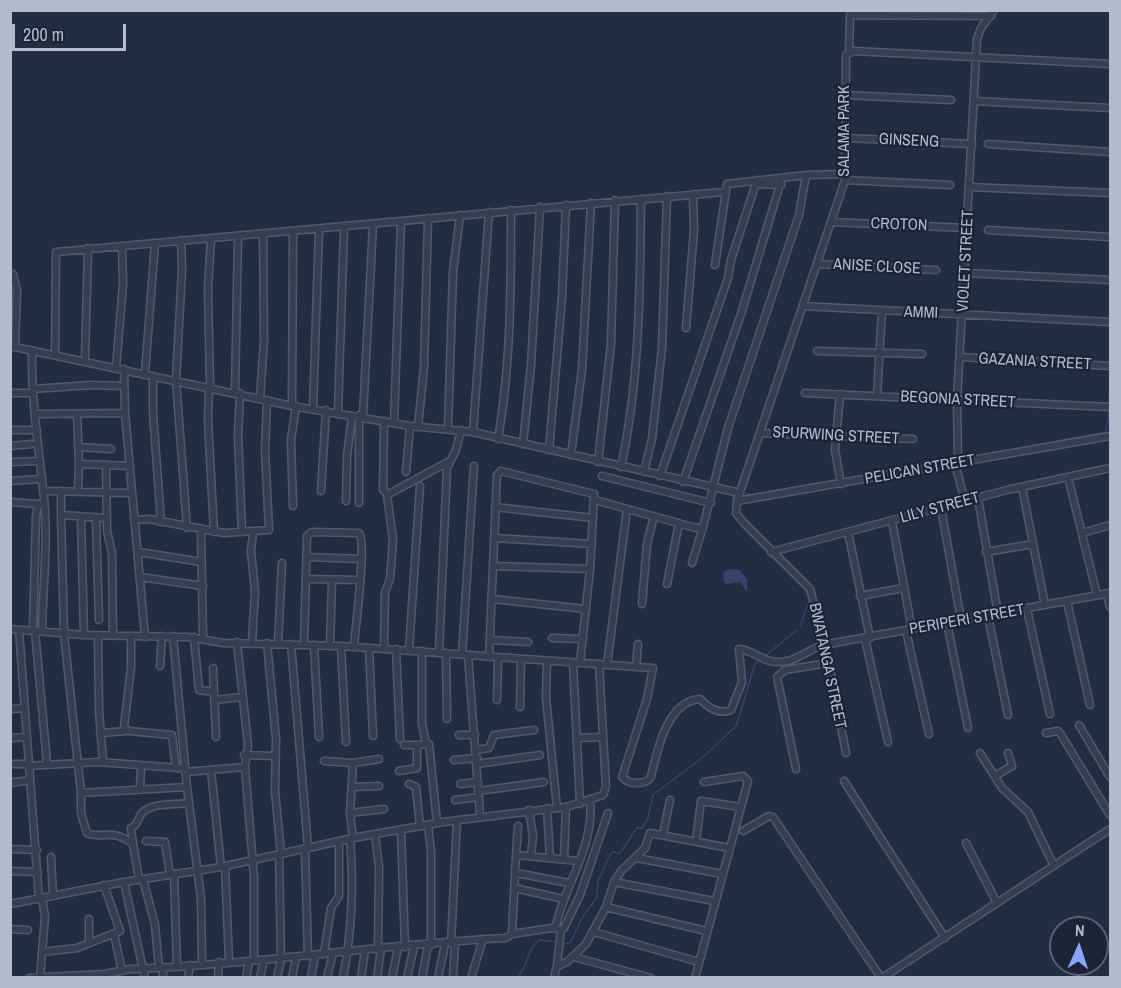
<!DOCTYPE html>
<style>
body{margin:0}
#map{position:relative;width:1121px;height:988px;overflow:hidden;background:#222c42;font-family:"Archivo Narrow",sans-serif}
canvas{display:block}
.frame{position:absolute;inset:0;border:12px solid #b3bacc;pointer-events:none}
.north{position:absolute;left:1049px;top:916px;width:60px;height:60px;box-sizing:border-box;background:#1c2337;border:2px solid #585f73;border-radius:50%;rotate:3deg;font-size:16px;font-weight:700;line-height:24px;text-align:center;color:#b3bacc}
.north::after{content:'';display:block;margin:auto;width:21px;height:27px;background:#85a5ff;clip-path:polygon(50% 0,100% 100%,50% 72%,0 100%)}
.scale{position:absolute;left:12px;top:24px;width:114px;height:27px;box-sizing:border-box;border:3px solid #b3bacc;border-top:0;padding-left:8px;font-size:18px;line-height:21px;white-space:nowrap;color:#b3bacc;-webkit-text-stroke:4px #1c2337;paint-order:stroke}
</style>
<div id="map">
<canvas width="1121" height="988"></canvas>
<div class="frame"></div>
<div class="north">N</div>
<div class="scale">200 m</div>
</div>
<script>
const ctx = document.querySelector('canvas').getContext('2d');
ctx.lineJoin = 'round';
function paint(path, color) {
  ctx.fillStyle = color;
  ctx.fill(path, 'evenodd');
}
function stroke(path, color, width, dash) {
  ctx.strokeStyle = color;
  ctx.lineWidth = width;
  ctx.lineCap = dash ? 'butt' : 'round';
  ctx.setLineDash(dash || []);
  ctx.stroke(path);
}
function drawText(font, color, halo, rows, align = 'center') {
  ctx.font = font + ' "Archivo Narrow",sans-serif';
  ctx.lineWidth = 4.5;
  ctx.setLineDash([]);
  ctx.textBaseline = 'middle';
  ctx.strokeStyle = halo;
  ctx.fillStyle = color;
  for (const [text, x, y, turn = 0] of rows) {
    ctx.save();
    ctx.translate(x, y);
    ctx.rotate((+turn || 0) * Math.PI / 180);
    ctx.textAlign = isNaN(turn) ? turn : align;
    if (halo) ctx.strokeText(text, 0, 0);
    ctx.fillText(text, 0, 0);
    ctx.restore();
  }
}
const water = new Path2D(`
 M729 569 740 570 747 580V592L740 582 727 584 724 582 723 573Z`);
const stream = new Path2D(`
 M1109 404 1110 373
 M962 459 1106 432 1109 411
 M912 467 920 466
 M746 494 754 495
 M733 495V509
 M745 528 765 550
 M769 555 793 576
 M805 588 811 603
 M815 620 820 642
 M800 626 809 602
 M765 656 797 630
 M563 944 570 943 582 918 597 897 598 881 610 855 613 852 620 853 637 828H642L648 818 653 795 702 758 736 726 755 664 759 660
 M517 978C528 967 527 949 539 940L557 942`);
const minor = new Path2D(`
 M849 52 850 15 991 16
 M1110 64 854 51 846 55 845 180 737 501 1110 436
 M845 95 951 100
 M974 101 1110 108
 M847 138 972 144
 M988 144 1110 152
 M845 180 950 185
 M757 184 781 185
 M969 187 1110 193
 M831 222 967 228
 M988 230 1110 237
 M181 240 182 270 176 380 187 528
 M817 264 936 270
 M715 265 727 184 806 175 846 174
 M965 273 1110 280
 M13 274 17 290 15 347
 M803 306 1110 322
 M686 328 694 230 693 194
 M10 346 292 406 410 426 473 432 740 493
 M32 351C31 397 38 443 43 489 49 535 43 584 42 631
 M817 351 922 354
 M55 355 56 252 724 192
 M960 357 1110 366
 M85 360 88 248
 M116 368 123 284 122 247
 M124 369 125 413 145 637
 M145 373 155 243
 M153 376V413L161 522
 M209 387 208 420 214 532
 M210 387 208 288 211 239
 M33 389 91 385 124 386
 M235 392 238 236
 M10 393H33
 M240 393 238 436 242 532
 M805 393 1110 407
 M840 394 835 450 841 484
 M877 395 882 311
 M260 399 264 341 263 234
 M292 406 293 232
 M313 408 319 230
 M338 412 344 228
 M36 414 125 413
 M77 414 79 464 130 466
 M363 416 373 224
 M384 421 383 490 388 494
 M394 423 401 221
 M418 427 424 367 428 218
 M448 429 453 272 460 215
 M10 430H37
 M473 432 489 212
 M760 433 913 439
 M498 439C511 364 511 286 511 210
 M523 444 531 365 540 207
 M10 446 32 444
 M78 447 111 449
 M549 450 562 297 566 205
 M571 455 582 369 591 203
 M10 462 40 461
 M598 462 611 344 615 200
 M958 463 957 400 977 39 981 28 994 10
 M955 464 965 501
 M106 465 107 531 112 553 113 636
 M621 467C640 380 640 287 641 199
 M406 472 410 426
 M644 472 652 439 662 348 667 196
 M602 476 711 503
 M660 476 728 278 731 260 757 180
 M1068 477 1097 595
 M10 481 42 479
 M683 482 741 314 782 178
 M1022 487 1045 605
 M44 491 132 493
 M61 491V515L107 518
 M78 491 79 464
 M321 491 326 410
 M978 498 998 614
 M595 500 696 528 703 527 728 428 799 215 806 175
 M346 501 347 456 352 416
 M737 501 736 513 744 523 810 589 829 663 846 753
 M10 502 39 504
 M359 503V415
 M293 506 291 440 296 406
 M495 507 593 518
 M941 508 961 620
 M61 515 64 634 81 793
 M81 518 84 635
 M96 519 99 620
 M134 520 149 519 224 533 269 530 265 451 267 400
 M892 521 912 630
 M201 530 203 639
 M848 532 870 638
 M1082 533 1110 525
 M495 538 592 544
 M139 552 201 562
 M771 552 1007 490 1110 468
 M986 552 1033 544
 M307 557 362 559
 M692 563 703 527
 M494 566 590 569
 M140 577 203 586
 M306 579 360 580
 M667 584 679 523
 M1107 594 1110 607
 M860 596 903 588
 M492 599 586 609
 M1067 601 1090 705
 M642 604 647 544 654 516
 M1027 609 1050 714
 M988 616 1008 715
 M947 623 968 728
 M10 629 84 635 188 637 223 643 341 646 653 668 647 699 622 777C628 784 645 786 651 777 657 751 667 701 700 699 708 707 718 715 731 710L742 682 739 649C751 650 759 658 770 661 793 666 804 651 823 645L1110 593
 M19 630 39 899
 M33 631 36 516 38 505 43 503
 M35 631 47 763
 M906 631 929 734
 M98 636 99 710 103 762
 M131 636V667L124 727 129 731 172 735 176 768
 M194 637 199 690 214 692
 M552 638 583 639
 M865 639 888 742
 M490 640 528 642
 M237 642 248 745 245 767
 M252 642 255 592 251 551 253 533
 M267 643 276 739 275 791 281 854
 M278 643 282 563
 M291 644 308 848
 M304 644 307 536 312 532 359 533C367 544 355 628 354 647
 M314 645 319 737
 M330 646 332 580
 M341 646 346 742
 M369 648 373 736
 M384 649 385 592 390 579 393 540 387 495 448 462
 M396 649 400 739
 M409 650 420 486
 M422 651V724L426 743
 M439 652 447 468 456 450 461 430
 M446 653 447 719
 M462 654 474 466
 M468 655 480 816
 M489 657 497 475 501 471 594 494 590 569 580 663
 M547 661 546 698 557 808
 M573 663 580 804
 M607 665 627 509
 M160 666 162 636
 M636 667 638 644
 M213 668 216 737
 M215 700 242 697
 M497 700 498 658
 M520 707 521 659
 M10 709 25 708
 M1079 725 1110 777
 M100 733 126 731
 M1046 733 1058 731 1060 733 1110 815
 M459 735H475
 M10 738 26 737
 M577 738 601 737
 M404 745H417
 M476 750 489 748 494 735 534 730
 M980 753 1002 788 1028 812 1054 866
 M244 755 274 756
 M454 760 477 758
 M324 761 353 763
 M10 764H27
 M477 764 540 755
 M27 766 98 762 180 768
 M796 769 777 677 785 670 829 663
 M211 770 221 867
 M399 771 417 768V745L429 744 437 823
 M185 772 245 767 254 877V960
 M995 776 1012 766 1008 753
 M844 781 945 938
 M10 783 29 780
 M409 784 416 787 420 826
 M460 784 478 782
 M140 787 141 767
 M353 787 379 786
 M479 791 544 782
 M455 800 479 797
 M189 803 201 899 202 963
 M547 808 550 858
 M529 810 533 836 531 856
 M350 813 384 809
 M428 825 431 851V945
 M401 830 405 947
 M743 831 769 816 773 817 881 978
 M663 834 670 800
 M375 835 379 867 378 950
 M353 838 350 813 353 763 379 759
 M146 841 165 842 170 874
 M696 841 701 801 740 807
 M966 843 997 903
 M133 844 131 828C139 824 137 819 142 813 152 802 175 805 189 803L187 787
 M10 849 37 850
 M305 849 308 956
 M516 855 518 826
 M51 857 53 896
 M637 858 722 874
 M564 859 566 807
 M225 866 229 961
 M10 871 38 872
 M516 873 569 883
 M174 874 177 967
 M139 879 133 844C110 827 102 840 87 833L81 813V793L187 787 173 636
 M143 879 155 925 159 968
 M124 882 145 978
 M614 882 714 901
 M515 888 563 899
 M10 904 124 882 221 867 353 838 443 822 566 807 603 795 606 787 599 664
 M606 907 706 931
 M89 919V942
 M553 928 561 930 564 928 580 895 608 813
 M10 929 28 930
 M594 932 699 962
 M114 934 122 971
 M512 934 516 855 579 861
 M451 943 457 820
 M42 952 77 948 120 931 104 885
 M324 954 331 908 339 896V842
 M574 957 651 978
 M557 966 561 930
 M29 978 105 974 130 969C256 965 380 944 506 938L512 934 552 928 556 925C566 883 595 845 590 800
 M40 978 45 916 42 898
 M163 978V968
 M188 978 190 965
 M218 978 219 962
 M246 978 249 961
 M260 978 264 960
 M277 978 281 959 279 855
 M292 978 296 957
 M311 978 315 955
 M327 978 333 953
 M343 978C352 931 354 887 350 839
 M361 978 365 950
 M377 978 381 949
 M392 978 398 948
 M407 978 414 947
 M422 978 428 945
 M438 978 445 944
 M453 978 455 942
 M471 978 483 939
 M554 978 557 966 567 962 586 944 606 907 614 882 621 871 645 848 650 833 729 848
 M695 978 748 781 743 776 704 782
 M882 978 1110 829`);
const streetNames = [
 ["SALAMA PARK",845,131,-90],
 ["GINSENG",909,141,3],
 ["CROTON",899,225,2],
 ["VIOLET STREET",966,261,-87],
 ["ANISE CLOSE",877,267,3],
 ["AMMI",921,313,2],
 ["GAZANIA STREET",1035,362,3],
 ["BEGONIA STREET",958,400,3],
 ["SPURWING STREET",836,436,3],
 ["PELICAN STREET",920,470,-10],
 ["LILY STREET",940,508,-15],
 ["PERIPERI STREET",967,620,-10],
 ["BWATANGA STREET",827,666,78]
];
paint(water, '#34446a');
stroke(stream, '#34446a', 1.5);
stroke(minor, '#52596c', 9);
stroke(minor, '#373e51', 6);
drawText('16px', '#b3bacc', '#1c2337', streetNames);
</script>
